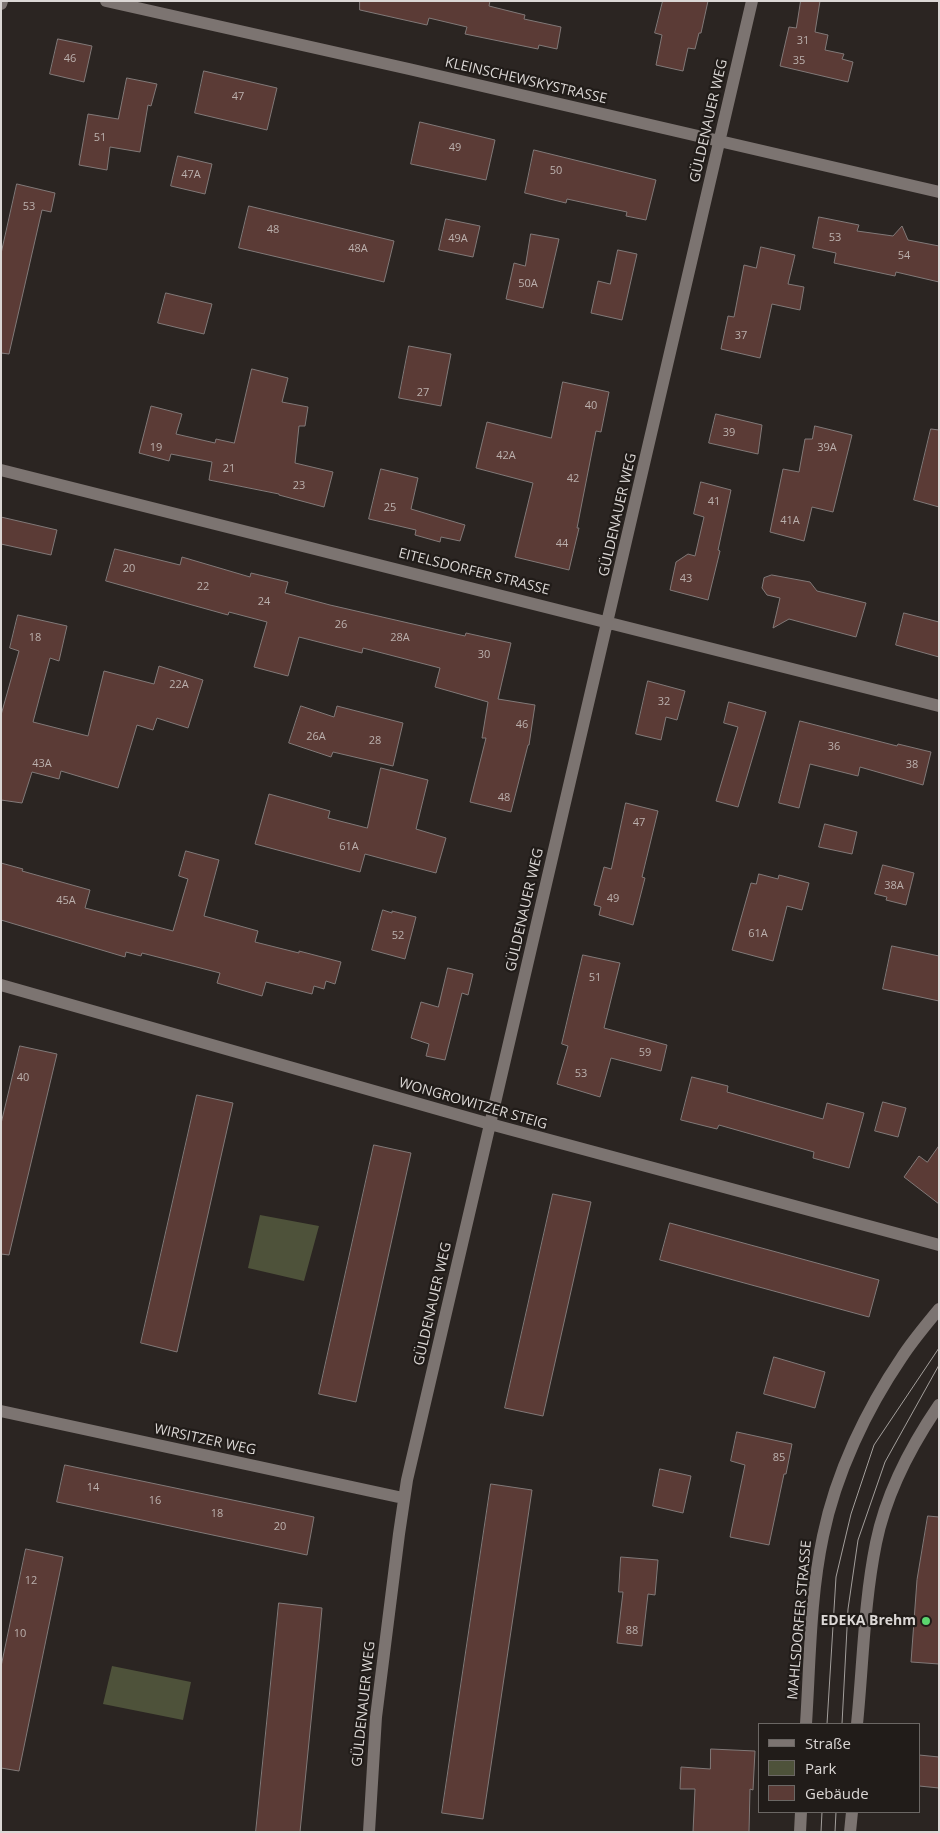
<!DOCTYPE html>
<meta charset="utf-8">
<style>
body{margin:0}
#map{position:relative;width:940px;height:1833px;overflow:hidden;background:#2b2522;font-family:"Open Sans",sans-serif}
canvas{display:block}
.frame{position:absolute;inset:0;border:2px solid #dbd7d5;pointer-events:none}
.legend{position:absolute;left:758px;top:1723px;width:162px;height:90px;box-sizing:border-box;background:#211c19;border:1px solid #6b6764;margin:0;padding:6px 9px;list-style:none;font-size:15px;color:#dbd7d5}
.legend li{display:flex;align-items:center;gap:10px;height:25px}
.legend b{width:25px;border:1px solid #6b6764}
</style>
<div id="map">
<canvas width="940" height="1833"></canvas>
<div class="frame"></div>
<ul class="legend">
<li><b style="height:6px;background:#7c7471"></b>Straße</li>
<li><b style="height:14px;background:#4e523a"></b>Park</li>
<li><b style="height:14px;background:#5b3b36"></b>Gebäude</li>
</ul>
</div>
<script>
const ctx = document.querySelector('canvas').getContext('2d');
ctx.lineJoin = 'round';
function paint(path, color) {
  ctx.fillStyle = color;
  ctx.fill(path, 'evenodd');
}
function stroke(path, color, width, dash) {
  ctx.strokeStyle = color;
  ctx.lineWidth = width;
  ctx.lineCap = dash ? 'butt' : 'round';
  ctx.setLineDash(dash || []);
  ctx.stroke(path);
}
function drawText(font, color, halo, rows, align = 'center') {
  ctx.font = font + ' "Open Sans",sans-serif';
  ctx.lineWidth = 4.5;
  ctx.setLineDash([]);
  ctx.textBaseline = 'middle';
  ctx.strokeStyle = halo;
  ctx.fillStyle = color;
  for (const [text, x, y, turn = 0] of rows) {
    ctx.save();
    ctx.translate(x, y);
    ctx.rotate((+turn || 0) * Math.PI / 180);
    ctx.textAlign = isNaN(turn) ? turn : align;
    if (halo) ctx.strokeText(text, 0, 0);
    ctx.fillText(text, 0, 0);
    ctx.restore();
  }
}
const green = new Path2D(`
 M260 1215 319 1226 304 1281 248 1268Z
 M112 1666 191 1682 183 1720 103 1704Z`);
const building = new Path2D(`
 M360 1H490L489 6 525 15 524 19 561 27 557 49 539 45 538 49 465 34 467 27 429 18 427 25 360 10Z
 M663 1H708L701 33H699L695 49 688 48 683 71 656 65 662 35 655 33Z
 M801 1H820L815 32 828 35 825 50 844 54 842 59 853 62 848 82 780 66 789 27 796 28Z
 M58 39 92 46 84 82 50 74Z
 M204 71 277 88 267 130 195 113Z
 M127 78 157 84 151 106 148 105 140 152 110 147 107 170 79 165 88 114 118 119Z
 M420 122 495 140 486 180 411 164Z
 M534 150 656 180 646 220 626 216 627 212 567 199 566 203 525 193Z
 M178 156 212 164 205 194 171 186Z
 M17 184 55 193 51 212 42 210 9 354 1 353V254Z
 M249 206 394 241 384 282 239 248Z
 M819 217 859 225 857 231 893 236 902 226 908 240 939 246V282L896 272 895 276 834 263 836 253 813 248Z
 M446 219 480 226 473 257 439 250Z
 M531 234 559 239 543 308 506 299 514 263 525 266Z
 M761 247 795 255 788 284 804 287 800 310 772 304 760 358 721 349 728 316 734 317 744 265 756 268Z
 M618 250 637 254 622 320 591 313 598 281 610 284Z
 M166 293 212 304 204 334 158 323Z
 M409 346 451 354 441 406 399 398Z
 M252 369 288 378 282 402 308 407 305 426H299L295 463 333 472 324 507 279 495V494L209 480 212 462 171 454 169 461 139 453 151 406 182 414 176 434 215 443 216 439 234 443Z
 M563 382 609 392 601 432 596 431 577 528H579L569 570 515 557 533 483 476 468 487 422 551 438Z
 M716 414 762 425 758 454 709 443Z
 M815 426 852 435 833 512 812 507 804 541 770 532 783 469 799 472 805 439H812Z
 M931 429 939 430V507L914 500Z
 M381 469 418 478 411 509 465 525 460 541 441 537 440 542 415 535 416 530 369 519Z
 M701 482 731 490 718 550 720 551 708 600 670 590 676 562 688 554 695 556 704 517 694 514Z
 M1 517 57 530 51 555 1 544Z
 M115 549 180 565 182 557 250 577 251 573 288 582 285 593 330 605 465 636 466 633 511 643 498 699 535 705 529 745H528L511 812 470 802 486 738H482L488 702 435 687 440 668 363 648 362 653 299 637 288 676 254 667 267 622 229 612 228 615 106 581Z
 M772 575 810 582 817 591 866 603 856 637 789 619 773 628 780 598 767 595 762 588 764 578Z
 M904 613 939 622V657L896 645Z
 M18 615 67 626 59 661 50 658 33 722 88 736 104 671 154 684 159 666 203 680 188 728 157 718 153 730 137 725 118 788 61 771 59 779 32 772 22 803 1 800V715L19 651 10 648Z
 M648 681 685 691 677 720 666 717 661 740 636 734Z
 M729 702 766 712 738 807 716 801 738 727 724 723Z
 M301 706 334 717 337 706 403 723 393 766 333 752 331 757 289 743Z
 M800 721 897 746 898 744 931 752 923 785 860 767 858 776 810 764 799 808 779 803Z
 M381 768 428 780 416 829 446 838 436 873 365 854 360 872 255 844 269 794 330 811 328 818 367 828Z
 M626 803 658 811 642 877 645 878 633 925 599 915 601 907 594 905 604 867 611 869Z
 M825 824 857 832 852 854 819 847Z
 M186 851 219 860 204 916 258 931 255 942 299 953V951L341 962 335 984 326 981 324 989 314 986 312 994 266 982 262 996 217 983 220 973 142 953 141 956 126 952 125 957 1 920V863L23 869 22 871 90 890 85 908 173 931 188 879 179 876Z
 M883 865 914 873 906 905 886 900 887 897 875 894Z
 M759 874 778 879 779 875 809 883 802 910 787 906 773 961 732 950 751 883 756 884Z
 M383 910 392 913V911L416 917 405 959 372 950Z
 M892 946 939 956V1001L883 989Z
 M583 955 620 963 604 1028 667 1045 661 1071 611 1058 600 1097 557 1084 568 1046 562 1044Z
 M448 968 473 974 468 995 462 993 445 1060 426 1056 429 1044 411 1038 421 1002 438 1007Z
 M20 1046 57 1054 9 1255 1 1254V1124Z
 M692 1077 728 1086 727 1092 823 1119 827 1103 864 1113 849 1168 813 1158 814 1152 719 1125 717 1129 681 1120Z
 M197 1095 233 1103 177 1352 141 1343Z
 M883 1102 906 1108 898 1137 875 1131Z
 M374 1145 411 1153 356 1402 319 1394Z
 M939 1146V1204L904 1177 919 1156 927 1162Z
 M553 1194 591 1202 543 1416 505 1408Z
 M670 1223 879 1280 869 1317 660 1260Z
 M774 1357 825 1372 815 1408 764 1394Z
 M737 1432 792 1444 786 1474H784L769 1545 730 1537 745 1465 731 1461Z
 M65 1465 314 1517 307 1555 57 1502Z
 M660 1469 691 1476 683 1513 653 1506Z
 M491 1484 532 1490 483 1819 442 1813Z
 M928 1516 939 1517V1664L911 1662 917 1580Z
 M26 1549 63 1557 19 1771 1 1768V1667Z
 M621 1557 658 1560 655 1595 648 1594 642 1646 617 1643 623 1592H619Z
 M279 1603 322 1608 319 1641 300 1832H256Z
 M711 1749 755 1751 753 1790 750 1789 749 1832H693L695 1789H680L681 1767 710 1769Z
 M919 1755 939 1757V1788L919 1786Z`);
const street = new Path2D(`
 M106 1 409 69 939 192
 M1 4 2 1
 M1 470 939 706
 M1 985 490 1124 939 1245
 M1 1411 403 1498
 M369 1832 376 1717 399 1534 407 1480 752 1`);
const secondary = new Path2D(`
 M806 1724C810 1662 810 1597 823 1536 836 1473 866 1410 902 1357 913 1340 926 1325 939 1309
 M857 1724C863 1664 864 1602 876 1543 886 1494 911 1446 939 1405
 M800 1832 801 1812
 M850 1832 852 1812`);
const tram = new Path2D(`
 M827 1724 836 1577 851 1514 874 1445 939 1348
 M842 1724 848 1609 858 1540 885 1462 939 1365
 M821 1832 822 1812
 M835 1832 836 1812`);
const markers = [
 [926,1621,5,"#5bd56e"]
];
const numberNames = [
 ["31",803,41],
 ["46",70,59],
 ["35",799,61],
 ["47",238,97],
 ["51",100,138],
 ["49",455,148],
 ["50",556,171],
 ["47A",191,175],
 ["53",29,207],
 ["48",273,230],
 ["53",835,238],
 ["49A",458,239],
 ["48A",358,249],
 ["54",904,256],
 ["50A",528,284],
 ["37",741,336],
 ["27",423,393],
 ["40",591,406],
 ["39",729,433],
 ["19",156,448],
 ["39A",827,448],
 ["42A",506,456],
 ["21",229,469],
 ["42",573,479],
 ["23",299,486],
 ["41",714,502],
 ["25",390,508],
 ["41A",790,521],
 ["44",562,544],
 ["20",129,569],
 ["43",686,579],
 ["22",203,587],
 ["24",264,602],
 ["26",341,625],
 ["18",35,638],
 ["28A",400,638],
 ["30",484,655],
 ["22A",179,685],
 ["32",664,702],
 ["46",522,725],
 ["26A",316,737],
 ["28",375,741],
 ["36",834,747],
 ["43A",42,764],
 ["38",912,765],
 ["48",504,798],
 ["47",639,823],
 ["61A",349,847],
 ["38A",894,886],
 ["49",613,899],
 ["45A",66,901],
 ["61A",758,934],
 ["52",398,936],
 ["51",595,978],
 ["59",645,1053],
 ["53",581,1074],
 ["40",23,1078],
 ["85",779,1458],
 ["14",93,1488],
 ["16",155,1501],
 ["18",217,1514],
 ["20",280,1527],
 ["12",31,1581],
 ["88",632,1631],
 ["10",20,1634]
];
const streetNames = [
 ["KLEINSCHEWSKYSTRASSE",526,81,13],
 ["GÜLDENAUER WEG",709,121,-77],
 ["GÜLDENAUER WEG",618,515,-77],
 ["EITELSDORFER STRASSE",474,572,14],
 ["GÜLDENAUER WEG",525,910,-77],
 ["WONGROWITZER STEIG",473,1104,16],
 ["GÜLDENAUER WEG",433,1304,-77],
 ["WIRSITZER WEG",205,1440,12],
 ["MAHLSDORFER STRASSE",800,1620,-85],
 ["GÜLDENAUER WEG",364,1704,-84]
];
const poiNames = [
 ["EDEKA Brehm",916,1621]
];
paint(green, '#4e523a');
paint(building, '#5b3b36');
stroke(building, '#817978', 1);
stroke(street, '#7c7471', 12);
stroke(secondary, '#7c7471', 12);
stroke(tram, '#a39f9c', 1);
for (const [x, y, r, color] of markers) {
  const dot = new Path2D();
  dot.arc(x, y, r, 0, 2 * Math.PI);
  ctx.fillStyle = color;
  ctx.fill(dot);
  stroke(dot, '#211c19', 2);
}
drawText('11px', '#bbb0ad', null, numberNames);
drawText('14px', '#dbd7d5', '#211c19', streetNames);
drawText('bold 14px', '#dbd7d5', '#211c19', poiNames, 'right');
</script>
